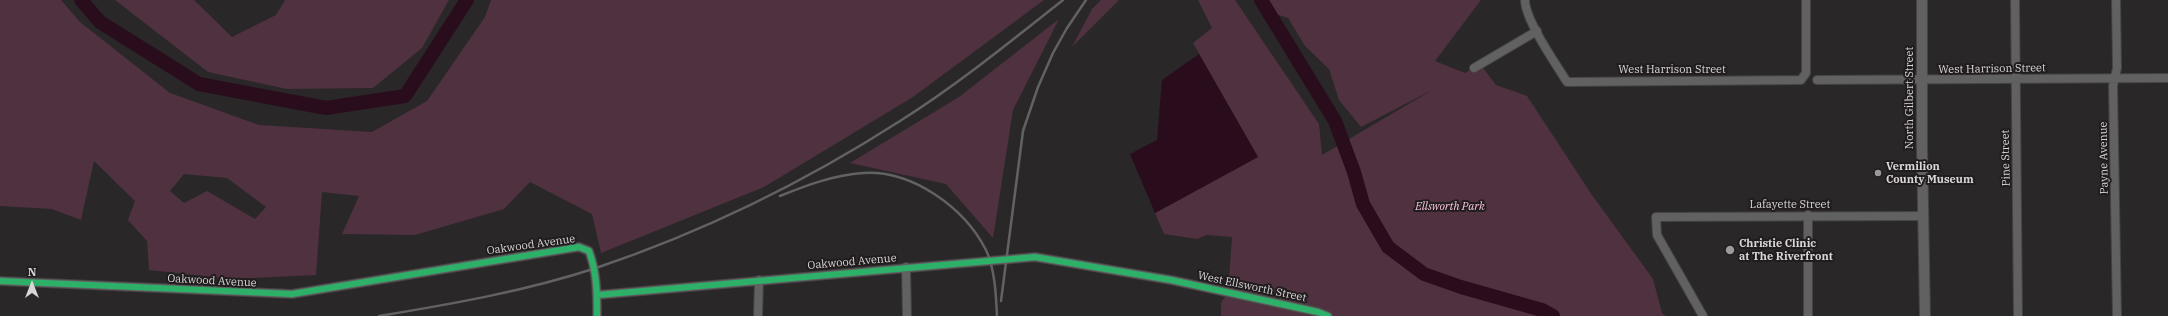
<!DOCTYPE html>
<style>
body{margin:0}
#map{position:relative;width:2168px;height:316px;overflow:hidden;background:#2a2728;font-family:"IBM Plex Serif",serif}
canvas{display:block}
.north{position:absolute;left:12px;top:264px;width:40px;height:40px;-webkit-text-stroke:3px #211d1f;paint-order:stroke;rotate:0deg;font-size:11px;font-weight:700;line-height:16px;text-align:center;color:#d9d6d8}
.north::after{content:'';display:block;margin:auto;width:14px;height:18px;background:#d9d6d8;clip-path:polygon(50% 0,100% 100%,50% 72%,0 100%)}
</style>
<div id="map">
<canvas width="2168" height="316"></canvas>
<div class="north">N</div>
</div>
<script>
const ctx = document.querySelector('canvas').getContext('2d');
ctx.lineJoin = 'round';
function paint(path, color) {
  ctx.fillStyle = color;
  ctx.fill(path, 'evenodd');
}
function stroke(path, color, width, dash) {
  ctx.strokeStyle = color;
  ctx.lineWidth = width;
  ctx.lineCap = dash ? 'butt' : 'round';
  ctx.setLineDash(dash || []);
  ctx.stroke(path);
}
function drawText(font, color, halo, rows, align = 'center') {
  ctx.font = font + ' "IBM Plex Serif",serif';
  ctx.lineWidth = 4;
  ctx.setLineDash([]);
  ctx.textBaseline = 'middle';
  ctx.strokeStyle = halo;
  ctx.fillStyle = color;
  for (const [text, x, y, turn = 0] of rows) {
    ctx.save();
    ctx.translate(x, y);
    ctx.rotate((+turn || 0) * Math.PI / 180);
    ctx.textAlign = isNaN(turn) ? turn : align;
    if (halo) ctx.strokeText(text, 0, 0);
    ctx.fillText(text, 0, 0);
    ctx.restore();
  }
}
const green = new Path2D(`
 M0 0H61L80 22 170 93 259 125 372 132 427 101 485 17 491 0H1044L913 97 764 187 601 253 592 214 530 182 504 209 415 235 342 234 359 196 322 192 316 275 232 279 149 270 147 241 128 220 135 201 94 161 81 220 52 209 0 206ZM184 174 227 178 266 207 255 219 207 191 184 203 170 191Z
 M115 0H194L232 37 276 15 285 0H449L422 48 373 88 287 89 208 72Z
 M1101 0H1119L1072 47 1092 9Z
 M1198 0H1235L1319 124 1322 155 1434 89 1361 127 1339 100 1329 69 1305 46 1288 18 1264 10 1265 0H1481L1435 61 1465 73 1480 64 1496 85 1527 96 1592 195 1653 279 1662 313 1666 316H1221V303L1228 292 1232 237 1207 235 1197 239 1164 234 1155 213 1258 157 1193 43 1212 28Z
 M1059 19 1013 110 993 238 946 184 850 163 959 97Z`);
const water = new Path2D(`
 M1199 54 1258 157 1155 213 1130 154 1157 140 1162 80Z`);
const river = new Path2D(`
 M81 0 100 22 199 84 326 108 405 96 467 0
 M1261 0 1335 121 1354 172 1363 204 1388 247 1424 274 1461 287 1542 310 1553 316`);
const minor = new Path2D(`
 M1525 0C1525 20 1556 64 1567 82L1801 80 1806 73V0
 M2015 0 2018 316
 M2116 0 2117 68 2113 86 2117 316
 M1474 68 1537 31
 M1817 80 2168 78
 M906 267 907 316
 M0 281 292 294 579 247 589 251C597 273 597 293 597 316
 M597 295 1035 257 1171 280 1318 312 1328 316
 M758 316 759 280
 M1703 316 1657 235 1656 217 1924 216
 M1808 316V215`);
const major = new Path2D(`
 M1922 0V147L1925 316`);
const rail = new Path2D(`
 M780 196C807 185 834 175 863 173 912 170 964 207 986 250 995 269 996 295 997 316
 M1001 301 1023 131 1038 87 1053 53 1067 28 1086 0
 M379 316C452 304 526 291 596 268 703 232 805 182 900 121 957 85 1010 42 1063 0`);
const cycleway = new Path2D(`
 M0 281 292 294 579 247 589 251C597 273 597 293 597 316
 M597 295 1035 257 1171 280 1318 312 1328 316`);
const markers = [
 [1878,173,4,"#9c999a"],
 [1730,250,5,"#9c999a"]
];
const streetNames = [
 ["West Harrison Street",1992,69,-1],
 ["West Harrison Street",1672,70],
 ["North Gilbert Street",1910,98,-90],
 ["Pine Street",2006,158,-91],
 ["Payne Avenue",2104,158,-91],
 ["Lafayette Street",1790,205],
 ["Oakwood Avenue",531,245,-8],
 ["Oakwood Avenue",852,262,-5],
 ["Oakwood Avenue",212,281,3],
 ["West Ellsworth Street",1252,287,12]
];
const poiNames = [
 ["Vermilion",1886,167],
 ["County Museum",1886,180],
 ["Christie Clinic",1739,244],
 ["at The Riverfront",1739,257]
];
const parkNames = [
 ["Ellsworth Park",1450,207]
];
paint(green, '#503140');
paint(water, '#2a0d1d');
stroke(river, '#2a0d1d', 14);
stroke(minor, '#454444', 10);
stroke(major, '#454444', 12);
stroke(minor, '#616161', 8);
stroke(major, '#626162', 10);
stroke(rail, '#636263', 2.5);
stroke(cycleway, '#2db169', 6);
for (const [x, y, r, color] of markers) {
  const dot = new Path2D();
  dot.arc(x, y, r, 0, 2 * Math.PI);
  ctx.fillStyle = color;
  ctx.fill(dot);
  stroke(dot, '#211d1f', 1.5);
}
drawText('11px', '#d9d6d8', '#211d1f', streetNames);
drawText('bold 11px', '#d9d6d8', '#211d1f', poiNames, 'left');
drawText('italic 11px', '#fcc5de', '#211d1f', parkNames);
</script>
